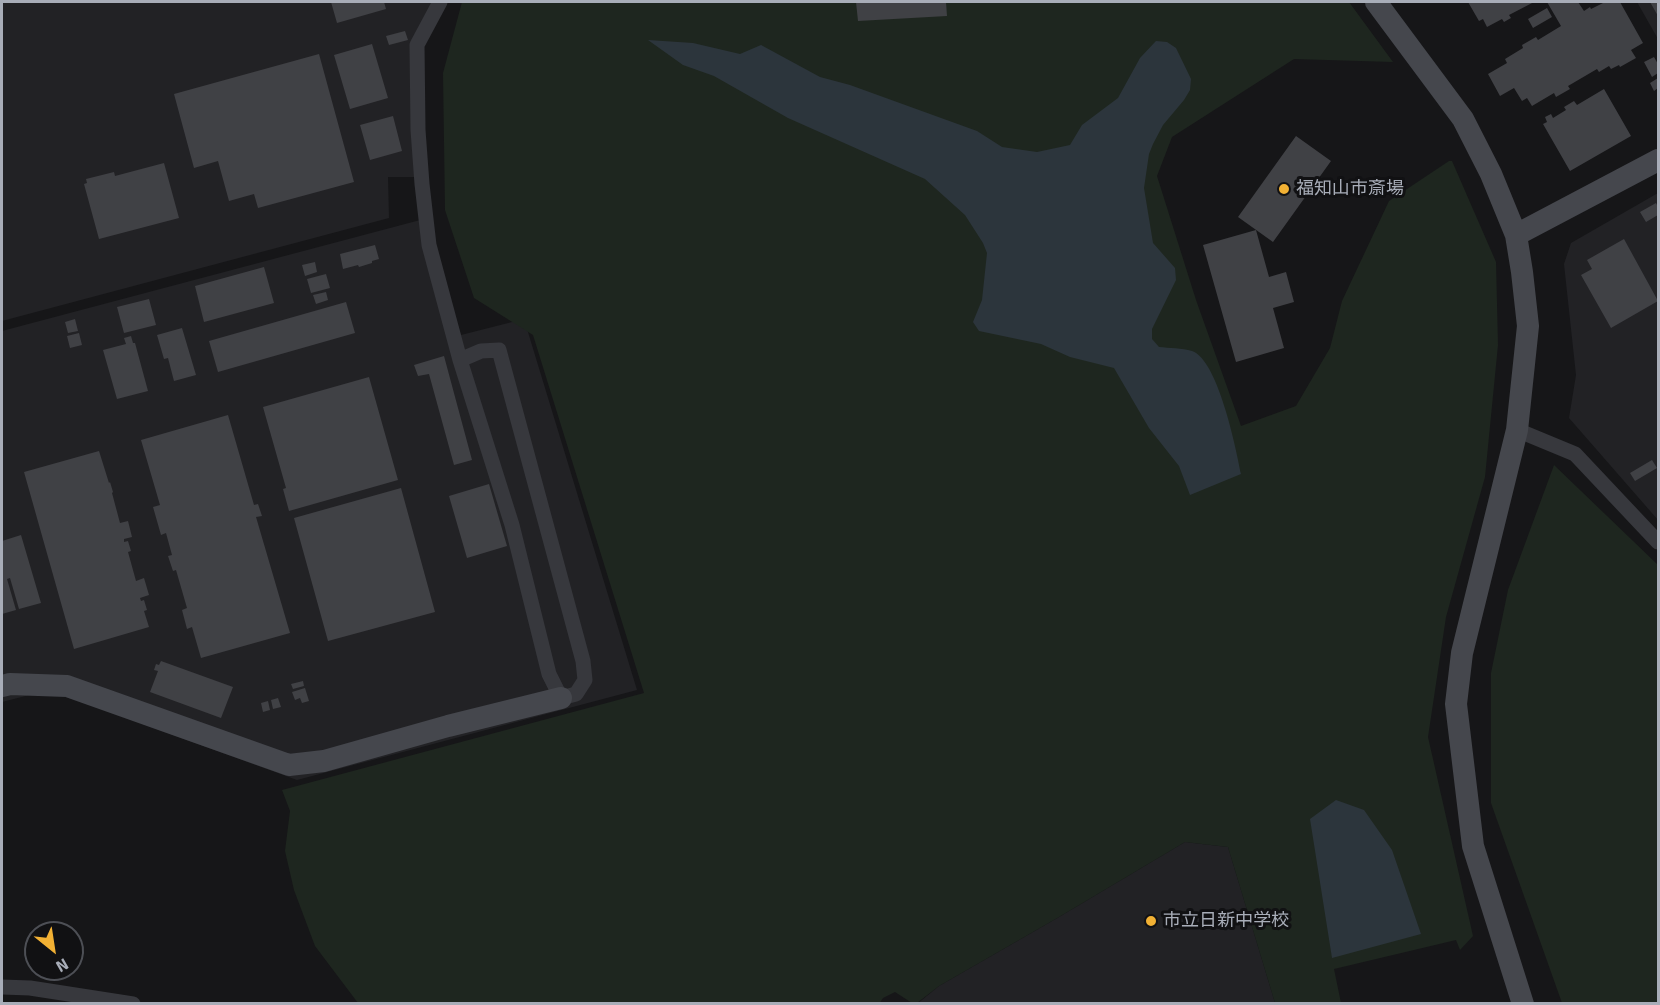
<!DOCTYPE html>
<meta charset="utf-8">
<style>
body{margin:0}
#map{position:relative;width:1660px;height:1005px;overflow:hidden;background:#161618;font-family:Signika,sans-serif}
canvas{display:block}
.frame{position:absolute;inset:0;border:3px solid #a8adb8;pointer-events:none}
.north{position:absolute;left:24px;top:921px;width:60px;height:60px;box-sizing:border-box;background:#111113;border:2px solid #4d4f55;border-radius:50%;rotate:150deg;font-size:16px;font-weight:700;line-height:24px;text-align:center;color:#a8adb8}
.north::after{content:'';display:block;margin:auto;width:21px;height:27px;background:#f2b134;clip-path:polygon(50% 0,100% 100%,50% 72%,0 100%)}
</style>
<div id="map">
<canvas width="1660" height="1005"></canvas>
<div class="frame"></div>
<div class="north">N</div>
</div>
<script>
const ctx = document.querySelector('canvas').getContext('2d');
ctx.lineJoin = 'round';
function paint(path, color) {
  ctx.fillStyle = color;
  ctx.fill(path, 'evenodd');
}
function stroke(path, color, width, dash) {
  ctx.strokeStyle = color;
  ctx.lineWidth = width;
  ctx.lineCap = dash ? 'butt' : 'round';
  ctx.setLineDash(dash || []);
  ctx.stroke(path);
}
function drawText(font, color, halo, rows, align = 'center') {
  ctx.font = font + ' Signika,"Noto Sans JP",sans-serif';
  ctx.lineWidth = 6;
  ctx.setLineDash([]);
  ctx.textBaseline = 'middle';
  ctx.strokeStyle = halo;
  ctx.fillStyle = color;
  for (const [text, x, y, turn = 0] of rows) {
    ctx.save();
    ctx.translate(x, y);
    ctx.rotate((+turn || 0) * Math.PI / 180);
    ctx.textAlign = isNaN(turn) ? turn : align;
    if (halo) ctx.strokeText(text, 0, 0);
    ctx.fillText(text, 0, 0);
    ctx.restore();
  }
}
const built = new Path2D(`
 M2 2H446L422 45 426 177H388L389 218 2 321Z
 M1637 2H1658V39Z
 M1658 193V520L1569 418 1576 375 1564 264 1571 243Z
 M424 219 461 335 524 319 637 690 297 780 49 690 2 702V331Z
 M1185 842 1228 847 1275 1003 917 1004 939 986 1059 917Z`);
const green = new Path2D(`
 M462 2H1349L1393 62 1294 59 1172 137 1157 176 1196 300 1241 426 1296 406 1330 348 1342 301 1389 201 1449 161H1452L1496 262 1498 345 1485 477 1446 617 1428 737 1473 936 1460 950 1456 940 1334 969 1341 1003H1275L1228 847 1185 842 1059 917 939 986 917 1003H912L895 992 883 998 879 1004 358 1003 315 946 294 890 285 851 290 811 282 790 644 693 533 335 474 298 445 210 443 73Z
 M1554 465 1658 565V1003H1562L1491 803V673L1508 590Z`);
const water = new Path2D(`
 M648 40 693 43 740 54 761 45 820 77 850 85 977 131 1002 147 1037 152 1070 145 1082 125 1118 98 1140 58 1156 41 1167 42 1176 48 1191 79 1190 90 1184 100 1163 125 1153 144 1149 154 1144 188 1153 243 1175 268 1176 280 1152 329V339L1159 347C1169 348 1182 348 1192 351 1218 360 1236 448 1241 474L1190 495 1179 466 1149 428 1114 368 1070 357 1041 344 979 331 973 322 982 300 987 253 983 243 965 215 925 179 788 118 714 76 683 65Z
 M1336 800 1364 810 1392 850 1421 934 1332 958 1310 819Z`);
const building = new Path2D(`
 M331 2H384L386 9 337 23Z
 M856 2H946L947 16 858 21Z
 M1468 2H1534L1509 15 1511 18 1504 22 1502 19 1487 27 1483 19 1479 21Z
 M1547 2H1578L1584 11 1590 7 1591 9 1605 2H1620L1643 43 1631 50 1636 58 1620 67 1619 65 1611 69 1609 66 1599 72 1597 69 1568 86 1570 89 1556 97 1554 93 1532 106 1527 98 1522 101 1514 88 1500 96 1488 74 1507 63 1505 59 1523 48 1522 45 1536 37 1538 40 1561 26Z
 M1650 2H1658V16Z
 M1547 8 1552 17 1533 28 1528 19Z
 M405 31 408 40 389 45 386 36Z
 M372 44 388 98 350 109 334 55Z
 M319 54 354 182 258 208 254 194 229 201 218 161 194 168 174 94Z
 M1654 57 1658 64V73L1652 77 1644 62Z
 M1658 78V88L1654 91 1650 83Z
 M1604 89 1631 136 1570 171 1543 124 1547 122 1545 117 1551 114 1553 118 1566 110 1564 107 1574 101 1577 105Z
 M393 116 402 151 370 160 360 125Z
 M1296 136 1331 161 1273 242 1238 217Z
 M164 163 179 218 99 239 84 184 87 183 86 179 114 172 115 176Z
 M1656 203 1658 207V215L1646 222 1640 212Z
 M1256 230 1269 277 1286 272 1294 302 1273 308 1284 348 1236 362 1203 245Z
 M1624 239 1658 301 1611 328 1581 275 1592 269 1587 260Z
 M375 245 379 259 372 261V263L359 267 358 265 343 269 340 254Z
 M315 262 317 272 305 276 302 265Z
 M264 267 274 303 204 322 195 286Z
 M326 274 330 288 311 293 307 279Z
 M326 292 328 300 316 304 313 295Z
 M149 299 156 325 124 333 117 307Z
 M346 302 355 333 218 372 209 341Z
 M75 319 78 331 68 333 65 322Z
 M182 328 196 375 174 381 168 358 164 359 157 335Z
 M79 333 82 345 70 348 67 336Z
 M131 336 133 343H135L148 391 117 399 103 350 126 344 124 338Z
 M444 356 472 460 454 465 429 374 418 376 414 365Z
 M369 377 398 480 289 511 283 489 286 488 263 407Z
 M228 415 254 505 258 504 262 516 256 517 290 633 201 658 192 627 187 629 182 610 187 608 176 570 173 571 168 556 172 555 166 533 161 535 153 507 160 505 141 440Z
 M99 451 109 483 110 482 113 492 112 493 120 523 128 521 132 537 124 539V542L128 541 131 551 128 552 136 581 144 578 149 595 140 598 141 601 144 600 147 610 144 611 149 627 74 649 24 472Z
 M1652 460 1657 468 1635 481 1630 473Z
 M489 484 507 546 467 558 449 496Z
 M401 488 435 612 328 641 294 518Z
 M21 535 41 603 19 609 10 578 7 579 16 610 2 614V541Z
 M161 661 233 687 221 718 150 692 158 671 154 670 156 664 159 665Z
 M303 681 304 686 293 689 291 684Z
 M305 688 309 701 302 703 300 698 295 700 292 692Z
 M278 698 281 707 273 709 271 700Z
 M268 701 270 710 263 712 261 703Z`);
const street = new Path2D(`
 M440 2 417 45 418 130 422 184 429 245 460 360 512 525 549 674 561 698 576 694 585 680 583 661 499 350 481 351 460 360
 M1517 430 1575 454 1658 542
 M2 987 30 988 133 1004`);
const secondary = new Path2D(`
 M1376 2 1463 119 1491 174 1516 235 1522 272 1528 326 1517 430 1462 653 1456 704 1473 846 1523 1004
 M1516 235 1658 160
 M2 686 10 684 67 686 289 765 324 761 448 726 561 698`);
const markers = [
 [1284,189,6,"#f2b134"],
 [1151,921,6,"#f2b134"]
];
const poiNames = [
 ["福知山市斎場",1296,189],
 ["市立日新中学校",1163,921]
];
paint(built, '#222225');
paint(green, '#1e261f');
paint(water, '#2c353c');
paint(building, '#404145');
stroke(street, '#37383d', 15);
stroke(secondary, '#45474d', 22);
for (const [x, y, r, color] of markers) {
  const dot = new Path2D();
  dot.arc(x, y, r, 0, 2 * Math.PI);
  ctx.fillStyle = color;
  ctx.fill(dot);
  stroke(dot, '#111113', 2);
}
drawText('18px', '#a8adb8', '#111113', poiNames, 'left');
</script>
